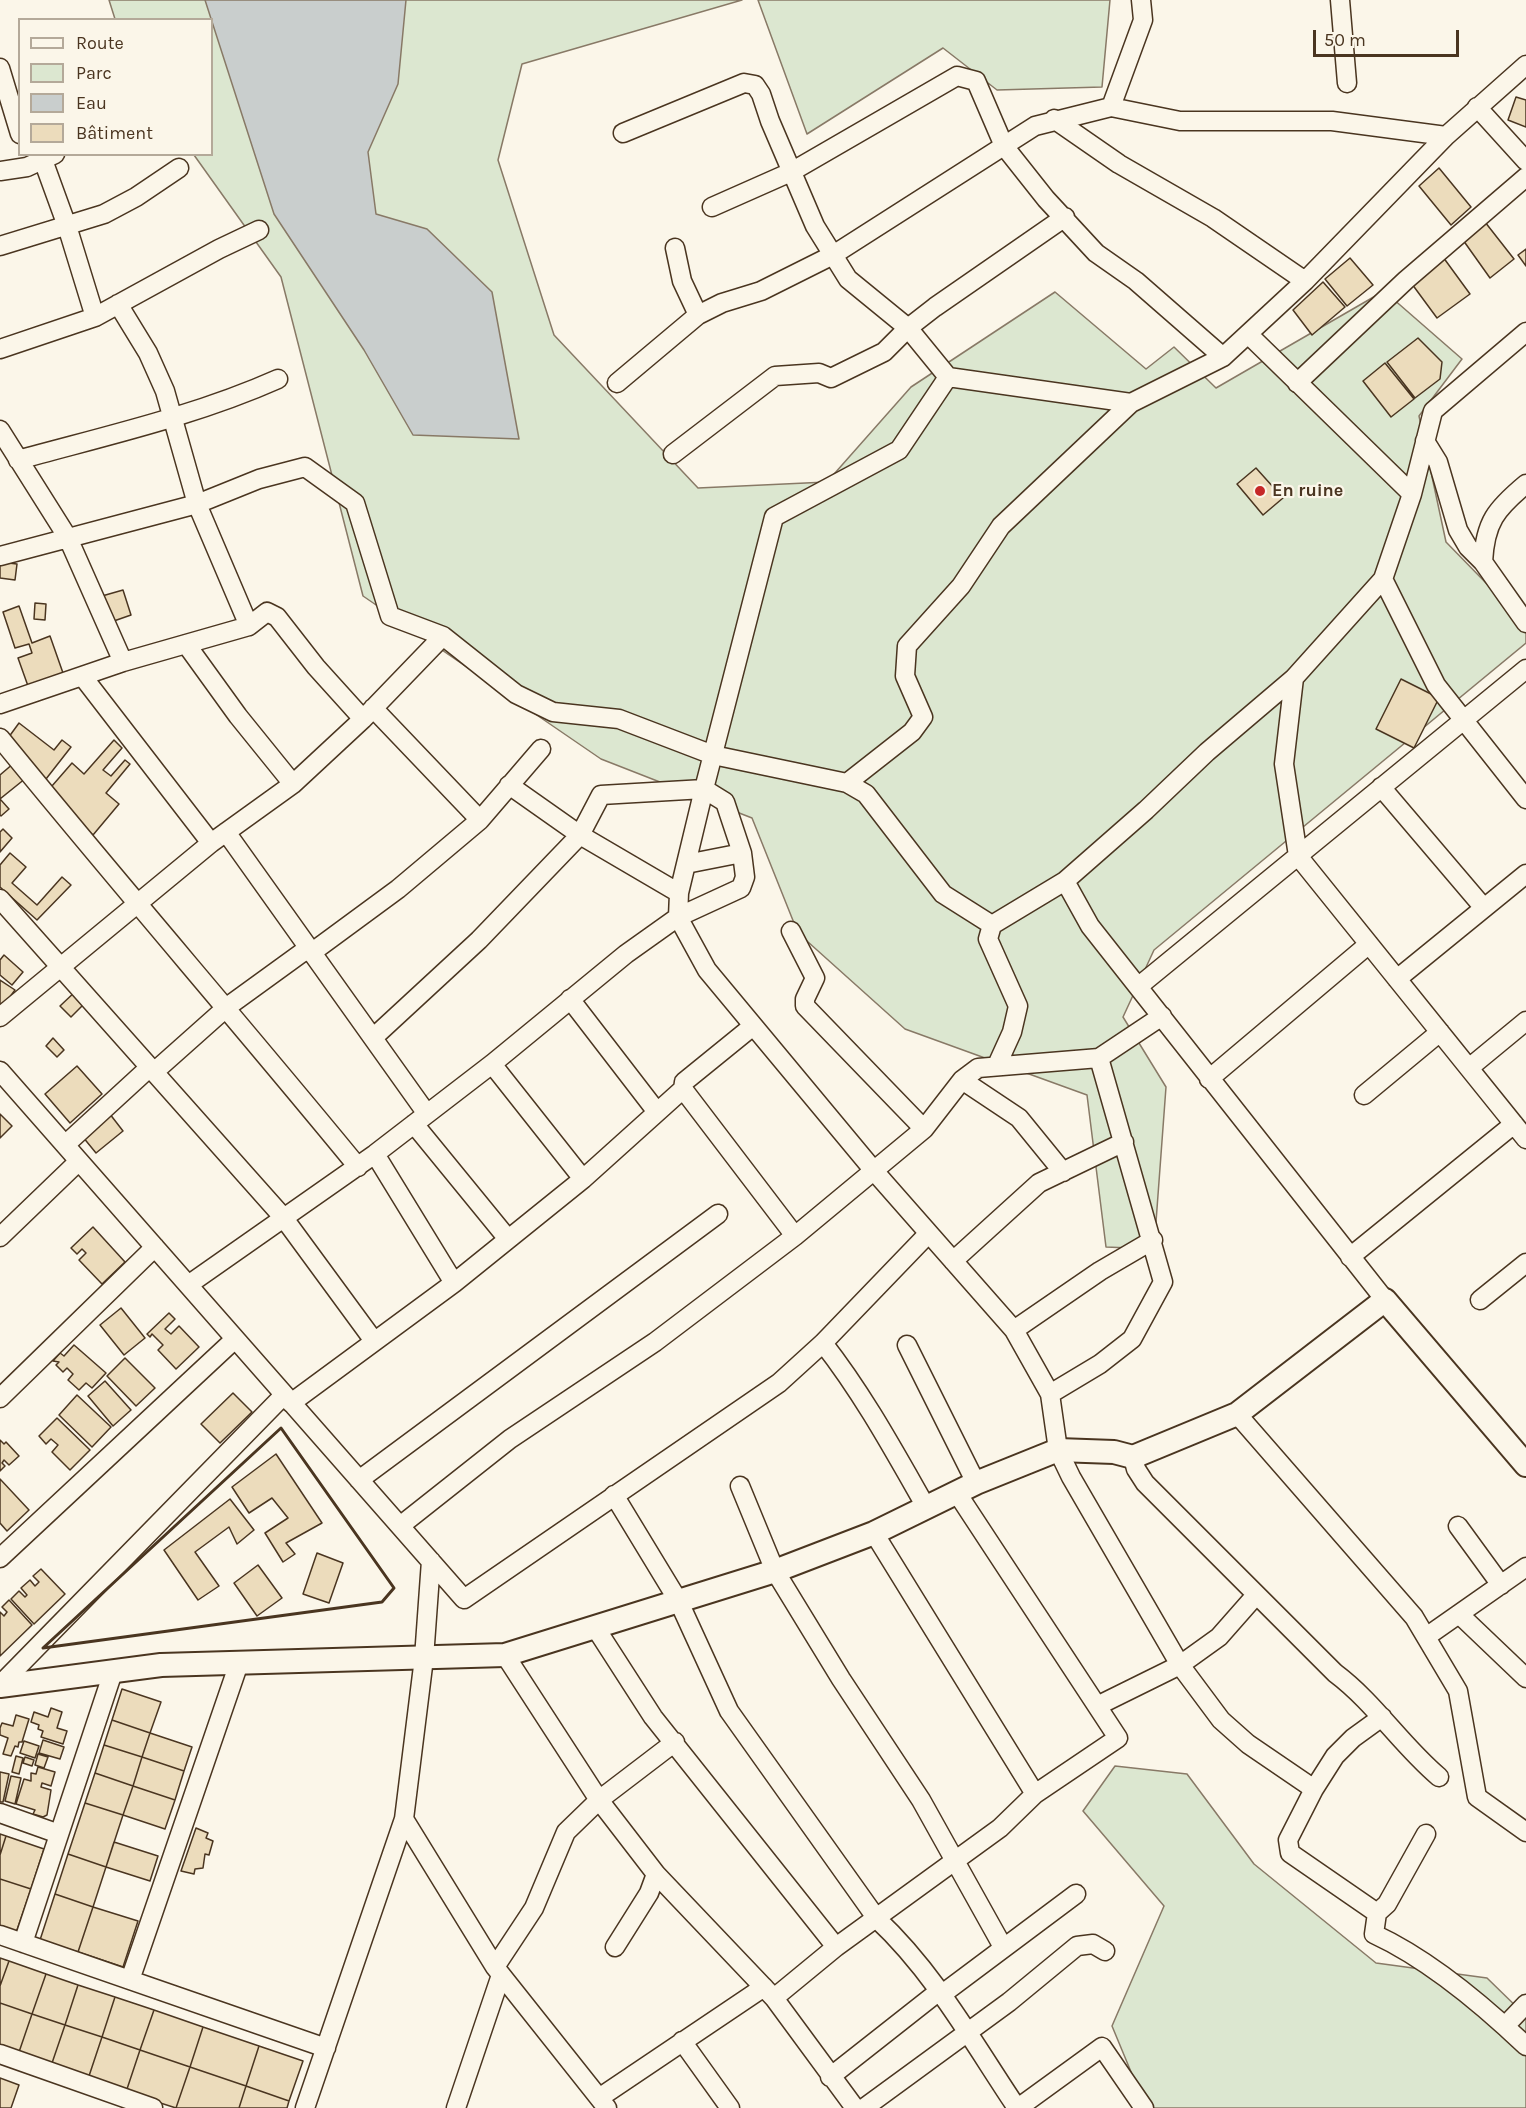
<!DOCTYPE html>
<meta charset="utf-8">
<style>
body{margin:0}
#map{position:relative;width:1526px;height:2108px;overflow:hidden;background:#fbf6e9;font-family:Karla,sans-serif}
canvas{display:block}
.legend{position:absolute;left:18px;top:18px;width:195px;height:138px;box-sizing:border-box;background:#fbf6e9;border:2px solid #b4a999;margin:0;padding:8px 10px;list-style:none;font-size:18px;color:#4a3520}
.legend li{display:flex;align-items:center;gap:12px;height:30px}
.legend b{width:30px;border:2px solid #b4a999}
.scale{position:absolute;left:1313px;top:30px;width:146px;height:27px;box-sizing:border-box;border:3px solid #4a3520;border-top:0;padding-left:8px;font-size:18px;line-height:21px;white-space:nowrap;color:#4a3520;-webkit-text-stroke:4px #fbf6e9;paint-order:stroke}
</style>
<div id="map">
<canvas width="1526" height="2108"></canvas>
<ul class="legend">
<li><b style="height:8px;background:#fbf6e9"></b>Route</li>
<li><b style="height:16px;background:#dce7d0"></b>Parc</li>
<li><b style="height:16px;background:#c9cecd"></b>Eau</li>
<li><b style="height:16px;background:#ecdcbc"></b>Bâtiment</li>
</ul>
<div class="scale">50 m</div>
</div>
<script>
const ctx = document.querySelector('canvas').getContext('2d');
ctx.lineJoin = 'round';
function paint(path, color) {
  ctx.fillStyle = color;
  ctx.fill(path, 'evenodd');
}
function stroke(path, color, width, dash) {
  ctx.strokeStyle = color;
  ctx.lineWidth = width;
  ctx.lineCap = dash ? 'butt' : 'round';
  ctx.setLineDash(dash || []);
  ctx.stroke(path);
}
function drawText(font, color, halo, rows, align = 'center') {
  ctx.font = font + ' Karla,sans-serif';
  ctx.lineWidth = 4.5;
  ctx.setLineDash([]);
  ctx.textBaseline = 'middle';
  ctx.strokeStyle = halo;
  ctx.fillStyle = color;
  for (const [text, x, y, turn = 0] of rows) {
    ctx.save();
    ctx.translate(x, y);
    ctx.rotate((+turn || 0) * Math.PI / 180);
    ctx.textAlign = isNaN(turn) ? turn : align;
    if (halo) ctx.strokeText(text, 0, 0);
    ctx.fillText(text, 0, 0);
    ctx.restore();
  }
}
const green = new Path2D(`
 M109 0H742L522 64 498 160 554 335 698 488 827 482 911 387 1055 292 1146 369 1174 347 1216 388 1384 291 1462 359 1419 416 1446 542 1526 624V643L1154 950 1123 1017 1166 1087 1154 1249 1106 1247 1087 1095 905 1029 798 933 752 818 601 759 363 596 281 277 194 155 212 154V20L115 19Z
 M758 0H1110L1102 87 997 90 943 48 807 134Z
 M1115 1766 1187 1774 1254 1864 1376 1963 1487 1978 1526 2016V2108H1146L1112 2026 1164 1906 1083 1811Z`);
const water = new Path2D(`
 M205 0H406L398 84 368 152 376 214 427 229 492 292 519 439 413 435 364 350 274 214Z`);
const building = new Path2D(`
 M1516 97 1526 100V127L1508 120Z
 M1439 168 1471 207 1451 225 1419 186Z
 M1485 222 1514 259 1490 278 1463 240Z
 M1526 249V266L1518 255Z
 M1443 257 1470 294 1437 318 1409 280Z
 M1350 258 1373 285 1347 306 1325 279Z
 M1323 282 1345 307 1312 335 1293 310Z
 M1418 338 1442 362 1440 379 1415 398 1387 362Z
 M1385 363 1414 399 1391 417 1363 381Z
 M1256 468 1283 498 1263 515 1237 484Z
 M0 562 17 564 15 580 0 578Z
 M123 590 131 615 111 622 102 596Z
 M35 603 46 604 45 620 34 619Z
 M19 606 32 643 50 636 63 673 28 686 18 658 32 653 29 644 15 648 3 612Z
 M1401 679 1439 698 1414 748 1376 729Z
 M19 723 54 750 62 740 71 747 46 779 3 745Z
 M114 740 122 748 103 770 111 776 125 760 130 764 106 793 119 804 93 835 45 794 72 763 84 774Z
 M14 763 26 778 0 799 9 809 1 816 0 815V775Z
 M3 829 12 838 0 852V832Z
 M10 853 26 867 12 883 37 905 62 877 71 885 37 920 0 887V865Z
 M4 955 23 972 12 985 0 975V960Z
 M0 980 15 990 1 1009 0 1008Z
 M77 990 87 1001 71 1017 60 1006Z
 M53 1038 64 1050 57 1057 46 1046Z
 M77 1066 102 1094 70 1123 45 1094Z
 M106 1109 123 1131 96 1153 78 1131Z
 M0 1114 12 1126 0 1138Z
 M93 1227 125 1262 102 1284 79 1260 86 1253 82 1249 77 1254 71 1248Z
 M121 1308 145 1338 124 1355 100 1325Z
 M169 1313 175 1319 165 1329 171 1334 179 1326 199 1347 176 1369 158 1350 163 1345 152 1334 150 1337 147 1334Z
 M74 1345 106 1373 92 1388 86 1383 79 1390 68 1380 73 1374 67 1368 63 1372 56 1365 59 1362 53 1361 60 1353 64 1356Z
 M125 1358 155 1388 136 1406 107 1376Z
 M105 1381 131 1410 113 1426 88 1396Z
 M233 1393 252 1412 220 1443 201 1424Z
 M77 1395 111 1427 92 1447 59 1415Z
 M57 1418 90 1450 70 1470 52 1452 58 1445 51 1439 46 1444 39 1436Z
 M0 1440 4 1444 6 1442 19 1456 9 1465 4 1460 2 1463 5 1466 0 1471Z
 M276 1454 322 1523 286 1543 295 1554 283 1562 265 1533 288 1518 272 1498 249 1513 232 1487Z
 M0 1479 29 1510 7 1531 0 1523Z
 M230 1499 254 1530 237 1544 229 1527 195 1552 219 1586 198 1600 164 1550Z
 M317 1553 343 1563 329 1603 303 1594Z
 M258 1565 282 1598 257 1616 234 1583Z
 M41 1569 65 1594 34 1624 11 1599 19 1591 25 1597 27 1595 21 1588 30 1580 35 1586 39 1582 33 1576Z
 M9 1600 32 1625 0 1656V1612L4 1616 7 1612 2 1607Z
 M122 1689 161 1702 150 1733 112 1720Z
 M51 1708 62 1712 57 1728 67 1731 63 1744 41 1737 43 1731 38 1729 39 1725 31 1722 34 1712 48 1717Z
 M16 1715 29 1719 22 1742H19L18 1747 15 1746 11 1756 3 1754 8 1738 0 1735V1728L2 1723 13 1726Z
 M112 1720 150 1733 142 1757 104 1745Z
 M150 1733 192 1747 184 1771 142 1757Z
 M43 1740 64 1747 60 1759 39 1753Z
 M24 1741 39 1746 35 1758 20 1753Z
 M104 1745 142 1757 133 1786 95 1773Z
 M38 1754 48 1757 44 1768 35 1765Z
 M16 1756 23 1758 19 1774 12 1772Z
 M25 1757 34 1760 32 1766 23 1763Z
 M142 1757 184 1771 175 1800 133 1786Z
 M38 1767 55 1772 51 1786 42 1783 41 1787 51 1790 47 1815 43 1817 33 1814 35 1810 16 1804 24 1779 31 1781V1773L36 1774Z
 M0 1772 9 1774 3 1802H0Z
 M95 1773 133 1786 123 1815 85 1803Z
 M11 1776 21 1778 15 1804 5 1801Z
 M133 1786 175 1800 165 1829 123 1815Z
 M85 1803 123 1815 106 1867 68 1854Z
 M196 1828 208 1833 206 1838 213 1841 209 1855 205 1854 203 1868 195 1869 194 1874 181 1871Z
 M0 1834 6 1836 0 1855Z
 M6 1836 44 1849 31 1889 0 1879V1855Z
 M114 1842 158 1856 150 1881 106 1867Z
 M68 1854 106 1867 93 1907 55 1894Z
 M0 1879 31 1889 16 1933 0 1928Z
 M55 1894 93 1907 78 1952 40 1940Z
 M93 1907 138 1921 123 1967 78 1952Z
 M0 1958 9 1961 0 1986Z
 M9 1961 46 1974 32 2014 0 2003V1986Z
 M46 1974 78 1985 65 2025 32 2014Z
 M78 1985 115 1997 102 2037 65 2025Z
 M115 1997 154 2010 140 2050 102 2037Z
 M0 2003 32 2014 18 2055 0 2049Z
 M154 2010 203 2027 190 2067 140 2050Z
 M32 2014 65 2025 51 2066 18 2055Z
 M65 2025 102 2037 88 2079 51 2066Z
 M203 2027 259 2046 246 2086 190 2067Z
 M102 2037 140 2050 126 2092 88 2079Z
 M259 2046 303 2061 289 2101 246 2086Z
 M140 2050 190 2067 176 2108 126 2092Z
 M190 2067 246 2086 239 2108H176Z
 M0 2078 19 2085 11 2108H0Z
 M246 2086 289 2101 287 2108H239Z`);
const minor = new Path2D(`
 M1340 0 1347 83
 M0 68 20 134
 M1111 107 1143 20 1141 0
 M1477 107 1526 161
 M1054 119 1119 164 1213 218 1305 281
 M623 133 744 83 755 85 761 94 770 121 815 226 848 279 908 328 948 377 1131 403 1223 357 1305 281 1446 136 1526 65
 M43 160 67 226 95 317
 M0 171 27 167 55 154
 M712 207 791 172 957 76 976 81 1004 146 1046 199 1096 253 1136 281 1223 357
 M0 246 104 214 136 197 179 168
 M675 248 682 281 698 315
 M118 304 148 353 165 391 197 504 249 626
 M1248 334 1412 494
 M0 349 95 317 219 249 259 230
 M948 377 899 450 774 517 704 789 679 893 678 917 707 970 875 1172 1014 1330 1050 1394 1058 1450 1071 1477 1180 1665 1221 1720 1248 1744 1314 1789
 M617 383 698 315 722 303 761 291 833 255 1035 126 1111 107 1180 121H1332L1446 136
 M1297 383 1406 280 1526 177
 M0 430 68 538 123 662
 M1425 441 1438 462 1458 530 1468 547 1483 562 1526 623
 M673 454 775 376 819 373 831 378 884 352 908 328 935 307 1065 217
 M18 460C105 436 195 416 278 379
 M0 556 197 504 259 479 305 467 355 503 390 616 443 636 516 694 553 712 619 719 713 755 847 783 866 794 943 894 992 925
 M1483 562C1485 522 1496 509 1526 484
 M1383 579 1436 685 1526 799
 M186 644 238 716 293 784
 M83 677 211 843
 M1294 678 1284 764 1298 856 1526 1139
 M0 704 123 662 249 626 267 612 277 617 316 667 363 719
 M373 708 480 820
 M0 738C118 883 240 1023 358 1167
 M847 783 912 732 923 717 905 676 907 646 961 586 1001 526 1131 403
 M509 785 580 835 679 893
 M1381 787 1484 908
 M226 832 427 1114
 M686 864 742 853
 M1065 881 1090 926 1385 1300
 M0 899 283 1217 374 1341
 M791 931 815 978 805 999V1006L924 1129
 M311 953 398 889 480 820 541 749
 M1397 979 1526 874
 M1139 986 1526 669
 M570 999 657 1112
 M0 1017 211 843 293 784 363 719 443 636
 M492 1064 583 1179
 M997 1065 1012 1032 1018 1006 988 939 992 925 1065 881 1146 810 1207 752 1294 678 1383 579 1412 494 1433 411 1526 332
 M1469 1068 1526 1021
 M0 1071 464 1599 779 1383 823 1343 928 1234
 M154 1072 227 1007 307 949
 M1209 1079 1369 944
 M962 1080 1019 1118 1063 1172
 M683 1089 795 1236
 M1364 1095 1440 1032
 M414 1124 508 1239
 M65 1145 150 1067
 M375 1154 454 1283
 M0 1237 79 1161
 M1350 1257 1514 1124
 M953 1261 1039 1183 1124 1142
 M188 1285 375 1154 492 1064 626 954 678 917 741 888 745 877 742 853 725 802 704 789 601 795 580 835 479 940 374 1037
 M1480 1300 1526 1263
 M1014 1330 1100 1271 1153 1240
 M823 1343C863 1394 894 1451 926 1507
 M907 1345 976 1483
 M1050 1394 1100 1364 1132 1339 1163 1282 1099 1058
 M0 1398 155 1247
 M291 1403 454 1283 583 1179 683 1089 684 1082 753 1026
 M1237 1414 1414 1617 1458 1691 1477 1797 1526 1832
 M1133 1457 1136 1469 1145 1483 1335 1673C1375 1703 1401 1745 1439 1777
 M359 1480 718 1214
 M740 1486 775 1571 841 1679 921 1800 1003 1947
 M614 1495 679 1602 729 1711 877 1919C934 1972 974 2044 1017 2108
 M400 1526 510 1439 655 1342 795 1236 924 1129 962 1080 978 1068 1099 1058 1162 1016
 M1458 1526 1501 1585
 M874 1533 1035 1794
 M0 1558 235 1339
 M1460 1615 1526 1678
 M595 1627 653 1717 836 1947
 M1426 1637 1526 1567
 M505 1655 599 1800 656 1874 774 1998 855 2108
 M0 1685 284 1395
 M1099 1705 1180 1665 1219 1637 1256 1595
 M1382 1717 1353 1738 1335 1756 1314 1789 1288 1840 1290 1853 1377 1913 1387 1904 1426 1834
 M0 1813 59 1834
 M404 1819 495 1967 607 2108
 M1377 1913 1374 1934C1428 1959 1483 2005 1526 2046
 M0 1935 326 2048
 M23 1943 113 1672
 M615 1947 649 1893 656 1874
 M495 1967 534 1908 566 1832 599 1800 675 1742
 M130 1980 239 1663
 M941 1995 1076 1894
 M774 1998 836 1947 1000 1828 1035 1794 1118 1738 957 1493
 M1505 2026 1526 2004
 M682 2041 730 2108
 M0 2054 153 2108
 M830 2077 938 1992
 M599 2098 764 1987
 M305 2108 404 1819 424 1658 431 1561
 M456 2108 501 1975
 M864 2108 1009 2002 1077 1946 1093 1944 1105 1951
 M1018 2108 1102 2047 1144 2108`);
const tertiary = new Path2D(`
 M0 1686 161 1665 505 1655 775 1571 874 1533 976 1483 1058 1450 1114 1452 1133 1457 1237 1414 1385 1300 1526 1465`);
const wall = new Path2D(`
 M281 1428 394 1588 382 1602 43 1648Z`);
const markers = [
 [1260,491,6,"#c62828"]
];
const poiNames = [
 ["En ruine",1272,491]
];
paint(green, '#dce7d0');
stroke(green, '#887966', 1.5);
paint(water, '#c9cecd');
stroke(water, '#887966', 1.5);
paint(building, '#ecdcbc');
stroke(building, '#4a3520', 1.5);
stroke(minor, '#4a3520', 21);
stroke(tertiary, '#4a3520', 26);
stroke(minor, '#fbf6e9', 18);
stroke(tertiary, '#fbf6e9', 22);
stroke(wall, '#4a3520', 3);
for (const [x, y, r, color] of markers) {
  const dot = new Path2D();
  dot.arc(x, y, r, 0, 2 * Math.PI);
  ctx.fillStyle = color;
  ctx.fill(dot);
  stroke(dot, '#fbf6e9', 2);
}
drawText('bold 18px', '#4a3520', '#fbf6e9', poiNames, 'left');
</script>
